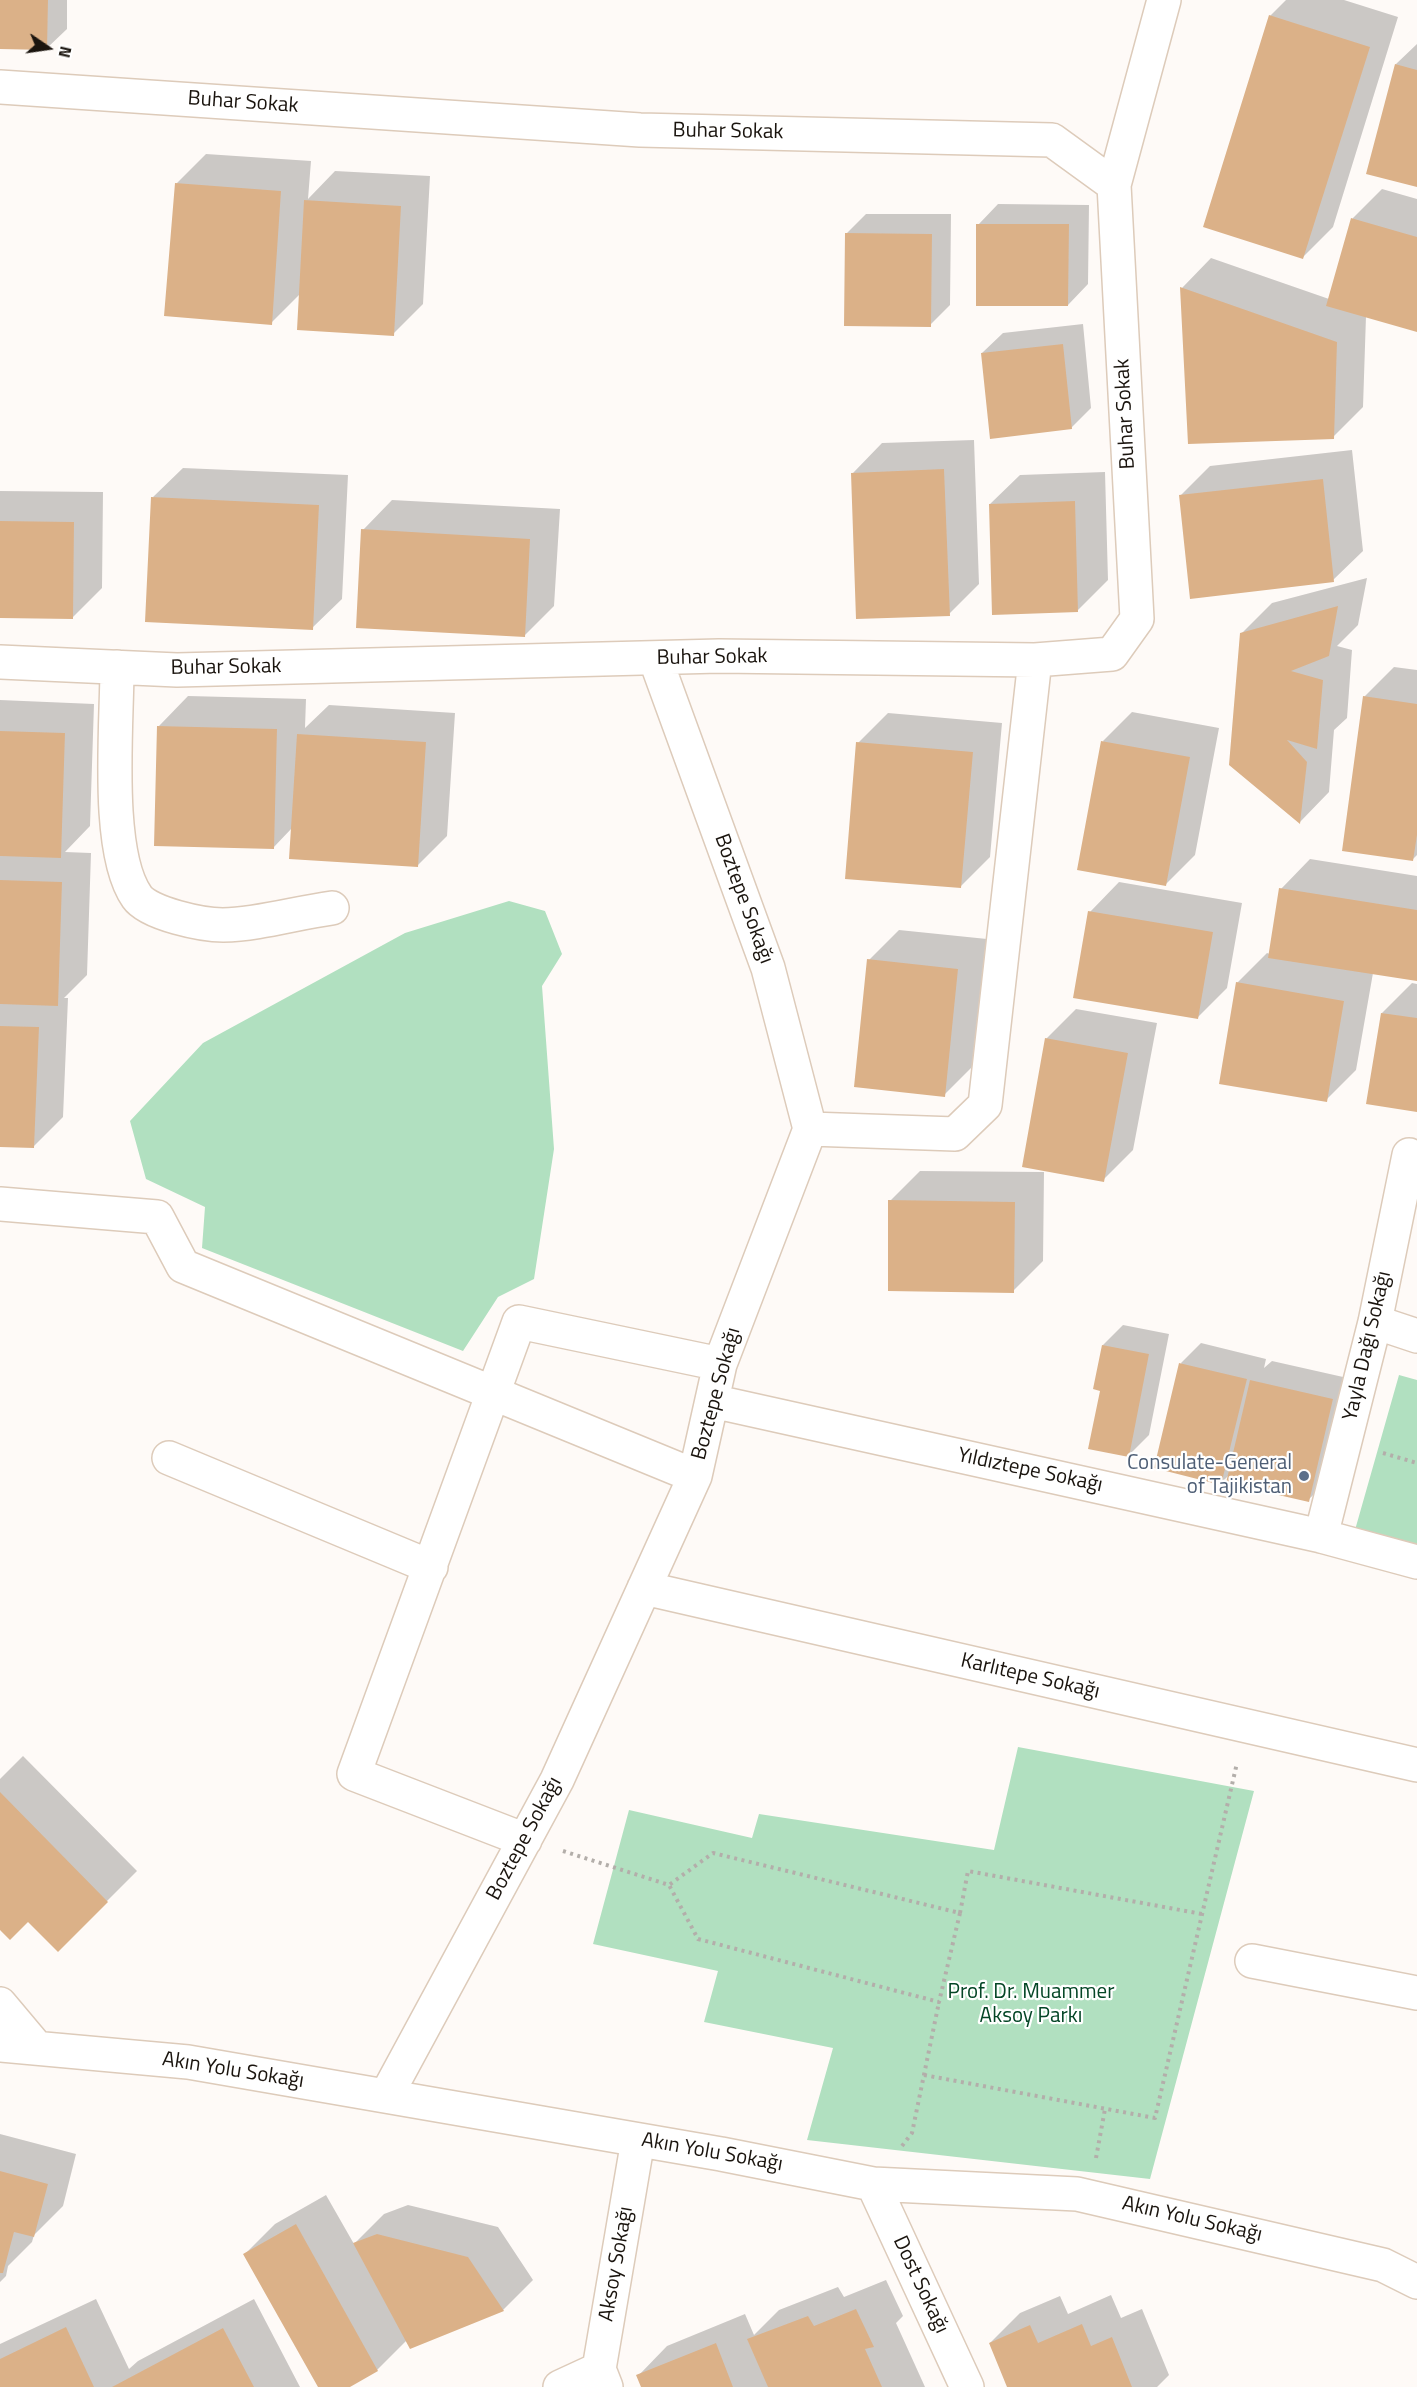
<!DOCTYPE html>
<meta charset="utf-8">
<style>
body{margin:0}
#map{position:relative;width:1417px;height:2387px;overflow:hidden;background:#fefaf7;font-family:"Titillium Web",sans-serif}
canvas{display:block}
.north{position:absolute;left:18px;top:18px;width:60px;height:60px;-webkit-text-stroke:4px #fff;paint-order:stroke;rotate:103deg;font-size:16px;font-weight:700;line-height:24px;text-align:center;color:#1a140e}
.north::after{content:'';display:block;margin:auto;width:21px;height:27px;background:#1a140e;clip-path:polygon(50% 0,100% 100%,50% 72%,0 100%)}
</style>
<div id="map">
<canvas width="1417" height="2387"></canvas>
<div class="north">N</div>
</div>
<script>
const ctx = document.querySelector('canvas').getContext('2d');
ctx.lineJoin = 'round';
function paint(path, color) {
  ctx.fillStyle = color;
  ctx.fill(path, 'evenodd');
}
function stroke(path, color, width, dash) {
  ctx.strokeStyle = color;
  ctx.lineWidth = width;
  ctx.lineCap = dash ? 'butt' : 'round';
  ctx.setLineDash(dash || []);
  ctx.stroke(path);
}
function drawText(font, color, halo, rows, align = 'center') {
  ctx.font = font + ' "Titillium Web",sans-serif';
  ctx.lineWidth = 4.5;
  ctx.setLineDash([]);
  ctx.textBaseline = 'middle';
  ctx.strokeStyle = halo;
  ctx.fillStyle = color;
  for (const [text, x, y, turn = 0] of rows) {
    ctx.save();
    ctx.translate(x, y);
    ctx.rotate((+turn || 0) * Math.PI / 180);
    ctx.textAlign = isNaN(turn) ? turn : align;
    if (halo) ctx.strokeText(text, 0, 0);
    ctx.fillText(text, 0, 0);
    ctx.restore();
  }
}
const green = new Path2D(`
 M509 901 545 911 562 954 542 986 554 1149 534 1279 498 1297 463 1351 202 1248 205 1207 146 1179 130 1121 203 1043 405 933Z
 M1399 1375 1417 1380V1548L1355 1530Z
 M1018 1747 1254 1791 1150 2179 807 2140 833 2048 704 2022 718 1971 593 1944 629 1810 752 1838 759 1814 994 1850Z`);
const shadow = new Path2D(`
 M0 0H67V29L46 49 0 48Z
 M1286 0H1344L1398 17 1333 227 1303 257 1270 16Z
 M1417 44V186L1396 64Z
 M206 154 311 161 308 199 335 171 430 176 423 304 393 334 300 294 271 323 176 184Z
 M1382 189 1417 199V330L1366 316 1363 407 1333 437 1189 443 1182 288 1211 258 1329 299 1353 218Z
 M998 204 1089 205 1088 284 1068 305 978 225Z
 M866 214H951L950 305 930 325 846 234Z
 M1083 324 1091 408 1071 428 982 353 1003 333Z
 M974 440 979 584 949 614 853 473 882 443Z
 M1352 450 1363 551 1333 580 1180 496 1210 466Z
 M183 468 348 475 342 599 312 628 153 497Z
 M1105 472 1108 580 1078 610 990 504 1020 475Z
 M0 491 103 492 102 588 72 618 0 617Z
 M392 500 560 509 554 606 524 636 363 530Z
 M1367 578 1358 625 1337 646 1352 650 1347 718 1334 730 1329 792 1300 822 1242 633 1272 603Z
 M1394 667 1417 670V855L1413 859 1364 697Z
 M188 696 306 699 305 728 329 705 455 713 447 836 417 866 292 828 273 848 159 726Z
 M0 700 94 704 90 826 65 852 91 853 87 975 64 998H68L63 1117 33 1147 0 1146Z
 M1132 712 1219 728 1195 855 1166 884 1103 741Z
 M888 713 1002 723 990 857 960 887 858 743Z
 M1310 859 1417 876V980L1373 973 1356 1070 1326 1100 1237 983 1267 953 1270 954 1281 889Z
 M1119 882 1242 903 1227 988 1197 1018 1090 912Z
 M899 930 987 939 974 1065 944 1095 869 960Z
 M1412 983 1417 984V1110L1382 1013Z
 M1076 1009 1157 1023 1133 1150 1103 1180 1046 1039Z
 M920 1171 1044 1172 1043 1261 1013 1291 890 1201Z
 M1123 1325 1169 1334 1149 1435 1129 1455 1102 1390 1103 1345Z
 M1201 1343 1266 1359 1264 1368 1272 1361 1352 1379 1329 1480 1308 1500 1230 1474 1221 1483 1181 1363Z
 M23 1756 137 1871 58 1950 28 1919 0 1928V1779Z
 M0 2134 76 2154 63 2206 34 2235 32 2242 8 2266 6 2276 0 2282Z
 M326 2195 354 2244 384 2214 408 2205 498 2227 533 2280 503 2310 407 2340 377 2370 347 2387H319L245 2254 275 2224Z
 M886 2280 903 2316 896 2323 925 2387H642L638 2376 667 2346 745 2314 754 2335 779 2310 838 2287 844 2297Z
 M1111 2295 1121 2318 1142 2309 1169 2375 1157 2387H1009L990 2343 1020 2313 1060 2296 1068 2314Z
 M96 2299 129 2369 138 2361 254 2299 300 2387H0V2344Z`);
const building = new Path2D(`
 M0 0H48L47 50 0 49Z
 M1269 15 1370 47 1303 259 1203 227Z
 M1395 64 1417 70V187L1366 174Z
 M175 183 281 191 272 325 164 316Z
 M304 200 401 206 394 336 297 330Z
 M1351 218 1417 237V332L1326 306Z
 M976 224H1069L1068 306H976Z
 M845 233 932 234 931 327 844 326Z
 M1180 287 1337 342 1334 439 1188 444Z
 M1063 344 1072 429 990 439 981 353Z
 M944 469 950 616 856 619 851 473Z
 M1323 479 1334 582 1190 599 1179 495Z
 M151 497 319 505 313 630 145 622Z
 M1075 501 1078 612 992 615 989 504Z
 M0 521 74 522 73 619 0 618Z
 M361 529 530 539 525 637 356 628Z
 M1338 606 1329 656 1291 671 1323 680 1317 749 1287 740 1307 762 1300 824 1229 765 1240 633Z
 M1363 696 1417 704V835L1413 861 1342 851Z
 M157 726 277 729 274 849 154 846Z
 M0 731 65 733 61 858 0 856Z
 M297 734 426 742 418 867 289 859Z
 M1101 741 1190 757 1166 886 1077 870Z
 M856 742 973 752 961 888 845 879Z
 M0 880 62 882 58 1006 0 1004Z
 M1279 888 1417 910V981L1268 958Z
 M1088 911 1213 932 1198 1019 1073 998Z
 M867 959 958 969 945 1097 854 1087Z
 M1236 982 1344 1001 1327 1102 1219 1084Z
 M1381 1013 1417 1018V1112L1366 1104Z
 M0 1026 39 1027 34 1148 0 1147Z
 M1045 1038 1128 1053 1104 1182 1022 1167Z
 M888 1200 1015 1202 1014 1293 888 1291Z
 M1102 1345 1149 1354 1129 1457 1088 1449 1100 1391 1093 1389Z
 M1179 1363 1247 1379 1221 1485 1154 1468Z
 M1250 1380 1333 1399 1309 1502 1226 1483Z
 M0 1792 108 1902 58 1952 28 1922 10 1940 0 1930Z
 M0 2171 48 2184 34 2237 14 2232 3 2273H0Z
 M296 2224 378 2371 350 2387H318L243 2254Z
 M377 2234 468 2257 504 2311 410 2349 353 2243Z
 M856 2309 874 2347 865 2349 882 2387H768L747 2339 808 2316 814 2326Z
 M1082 2324 1091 2346 1112 2337 1132 2387H1007L989 2343 1030 2325 1038 2343Z
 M66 2327 94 2387H0V2359Z
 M223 2328 254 2387H112Z
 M716 2343 733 2387H641L636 2375Z`);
const path = new Path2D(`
 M1383 1453 1417 1463
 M563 1851 669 1885 713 1853 960 1913 939 2002 698 1939 669 1885
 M960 1913 968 1871 1202 1914
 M924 2075 1155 2118 1237 1763
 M902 2146 912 2133 939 2002
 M1096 2158 1105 2109`);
const minor = new Path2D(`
 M0 87 640 130 1052 140 1114 185 1137 619 1112 654 1035 660 719 656 177 670 0 662
 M1114 185 1164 0
 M117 667C117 725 105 852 137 897 149 914 203 925 223 925 261 924 295 913 332 908
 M810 1129 955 1134 985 1105 1035 660
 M0 1204 157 1217 183 1266 695 1476
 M1375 1322 1417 1336
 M712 1401 1321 1536 1417 1562
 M169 1458 431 1567
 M1321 1536 1375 1322 1409 1155
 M644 1588 1417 1765
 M525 1840 354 1774 519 1322 720 1364
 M1252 1961 1417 1993
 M0 2004 37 2048
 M0 2045 188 2062 721 2154 873 2184 1077 2194 1383 2265 1417 2282
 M386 2096 557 1780 695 1476 720 1364 810 1129 768 968 655 658
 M873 2184 967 2387
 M560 2387 599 2369
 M606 2387 599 2369 638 2140`);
const markers = [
 [1304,1476,6,"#5c6f8a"]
];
const streetNames = [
 ["Buhar Sokak",243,103,4],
 ["Buhar Sokak",728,132,1],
 ["Buhar Sokak",1126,414,-93],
 ["Buhar Sokak",712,658,-1],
 ["Buhar Sokak",226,668,-1],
 ["Boztepe Sokağı",743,899,70],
 ["Yayla Dağı Sokağı",1368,1346,-77],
 ["Boztepe Sokağı",717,1394,-75],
 ["Yıldıztepe Sokağı",1030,1471,12],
 ["Karlıtepe Sokağı",1030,1677,13],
 ["Boztepe Sokağı",525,1839,-62],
 ["Akın Yolu Sokağı",233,2071,9],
 ["Akın Yolu Sokağı",712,2153,10],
 ["Akın Yolu Sokağı",1192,2220,13],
 ["Aksoy Sokağı",617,2264,-80],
 ["Dost Sokağı",920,2285,65]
];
const serviceNames = [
 ["Consulate-General",1292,1464],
 ["of Tajikistan",1292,1488]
];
const parkNames = [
 ["Prof. Dr. Muammer",1031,1993],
 ["Aksoy Parkı",1031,2017]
];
paint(green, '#b1e0c0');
paint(shadow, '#0003');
paint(building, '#dbb188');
stroke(minor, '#ddcbba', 36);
stroke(path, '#b3aeaa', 4, [3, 4.5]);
stroke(minor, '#fff', 33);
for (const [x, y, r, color] of markers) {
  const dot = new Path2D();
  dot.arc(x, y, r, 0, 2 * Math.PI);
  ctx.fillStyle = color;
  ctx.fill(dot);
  stroke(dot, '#fff', 2);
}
drawText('21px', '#1a140e', '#fff', streetNames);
drawText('21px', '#4e5e75', '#fff', serviceNames, 'right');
drawText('21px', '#044626', '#fff', parkNames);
</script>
